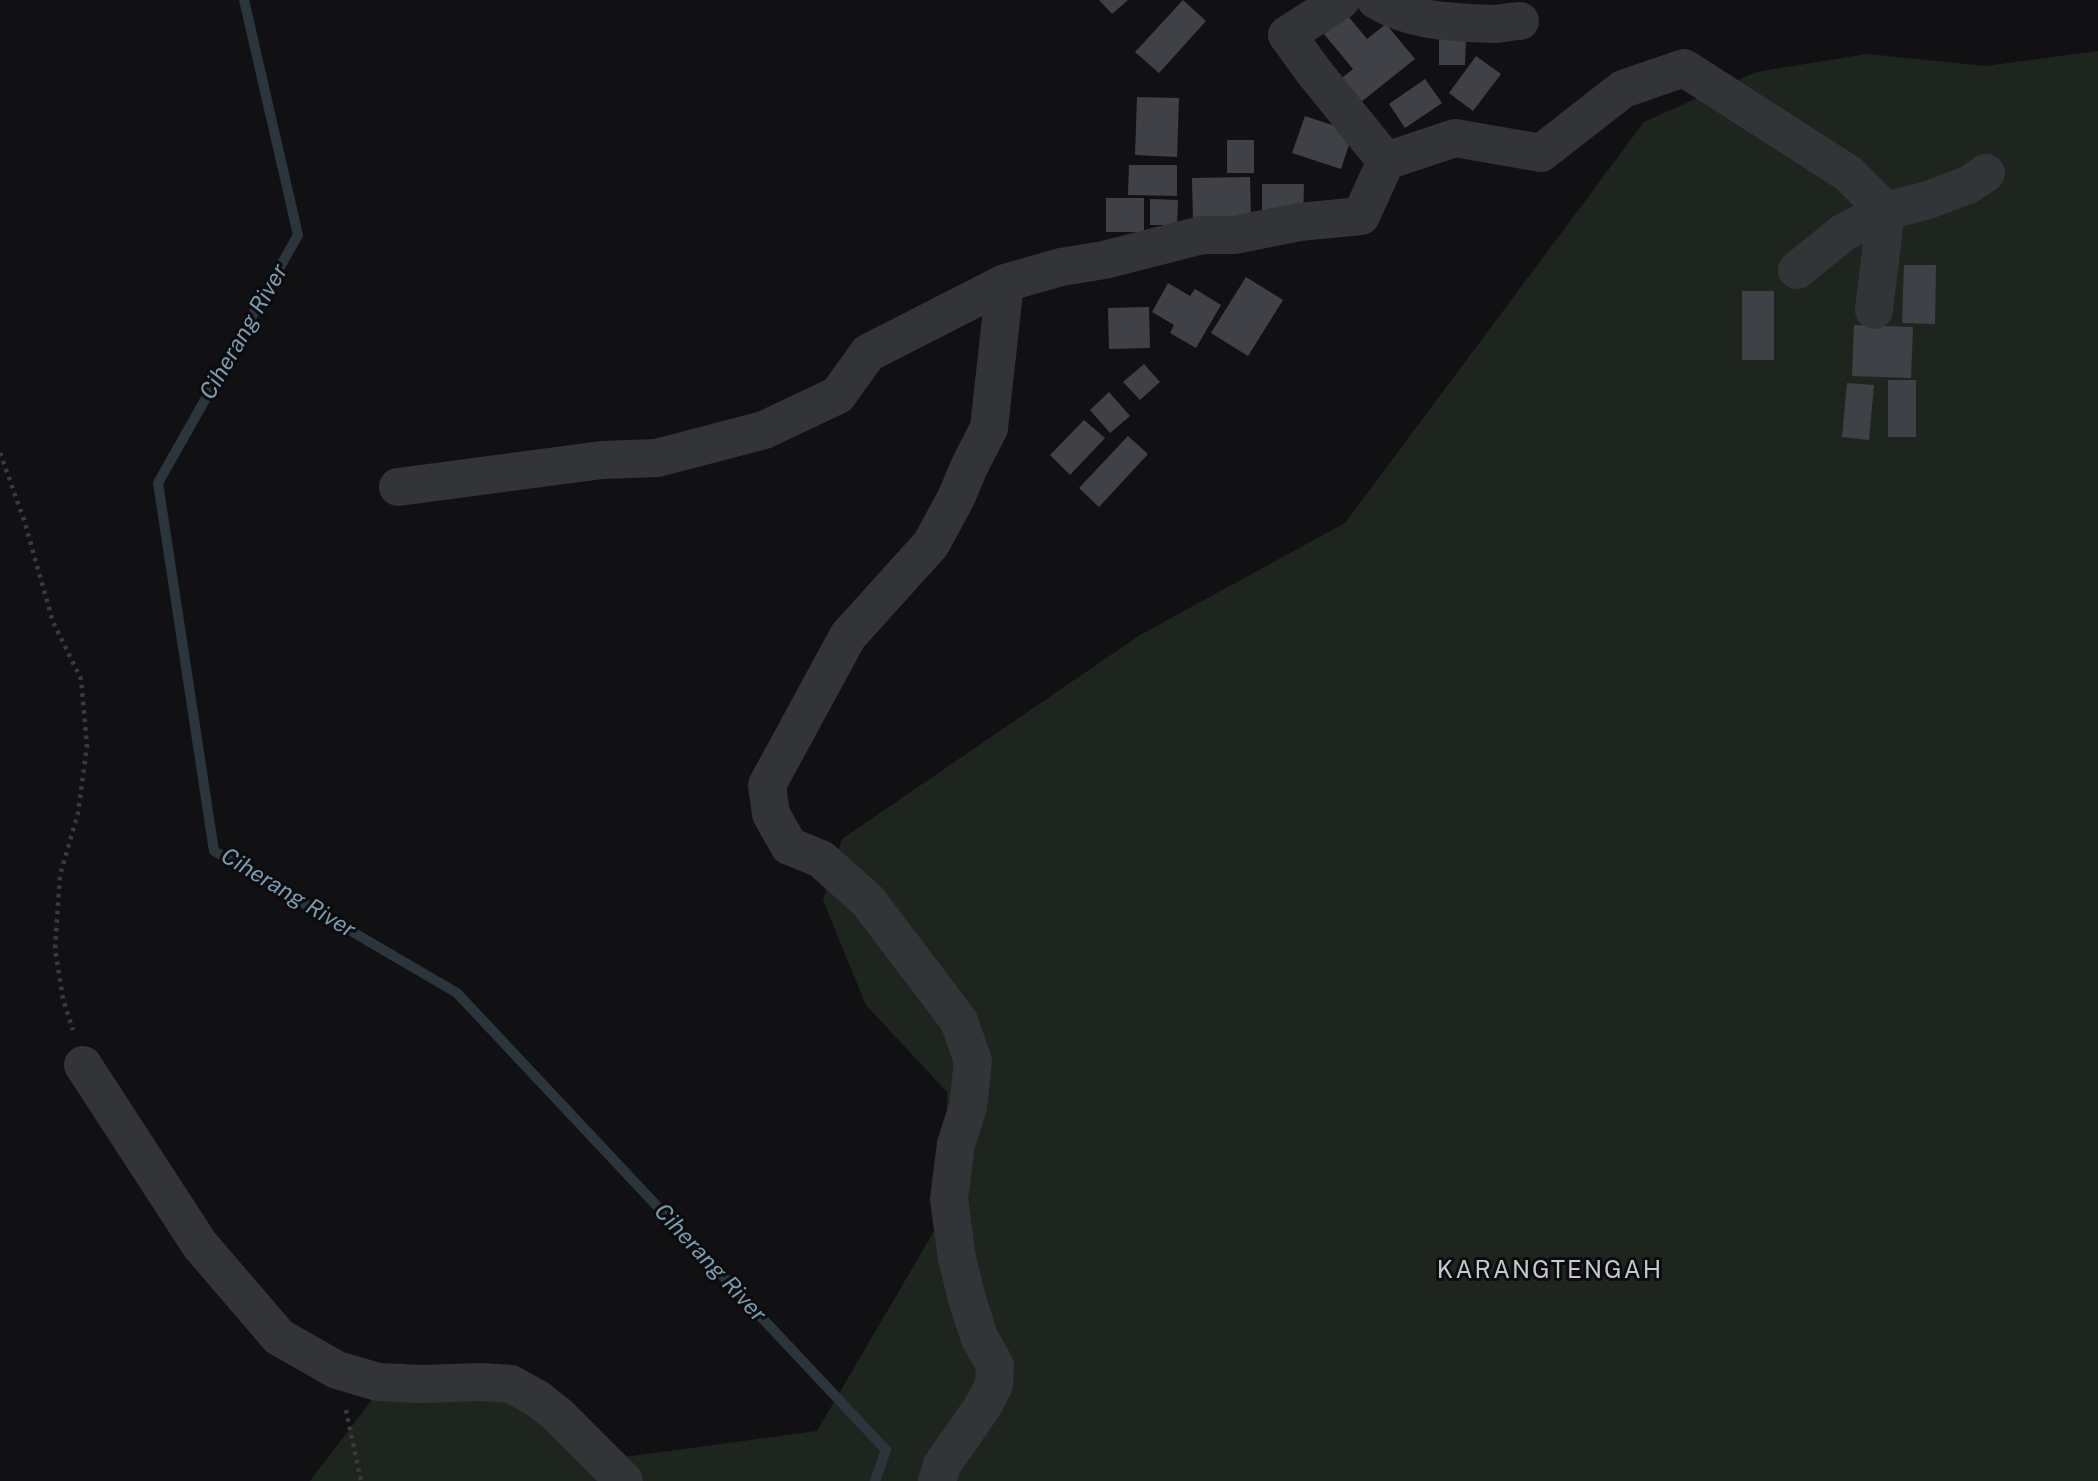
<!DOCTYPE html>
<style>
body{margin:0}
canvas{display:block;background:#111113}
</style>
<canvas width="2098" height="1481"></canvas>
<script>
const ctx = document.querySelector('canvas').getContext('2d');
ctx.lineJoin = 'round';
function paint(path, color) {
  ctx.fillStyle = color;
  ctx.fill(path, 'evenodd');
}
function stroke(path, color, width, dash) {
  ctx.strokeStyle = color;
  ctx.lineWidth = width;
  ctx.lineCap = dash ? 'butt' : 'round';
  ctx.setLineDash(dash || []);
  ctx.stroke(path);
}
function drawText(font, color, halo, rows, align = 'center') {
  ctx.font = font + ' "Public Sans",sans-serif';
  ctx.lineWidth = 6;
  ctx.setLineDash([]);
  ctx.textBaseline = 'middle';
  ctx.strokeStyle = halo;
  ctx.fillStyle = color;
  for (const [text, x, y, turn = 0] of rows) {
    ctx.save();
    ctx.translate(x, y);
    ctx.rotate((+turn || 0) * Math.PI / 180);
    ctx.textAlign = isNaN(turn) ? turn : align;
    if (halo) ctx.strokeText(text, 0, 0);
    ctx.fillText(text, 0, 0);
    ctx.restore();
  }
}
const green = new Path2D(`
 M2098 51V1481H310L400 1363 505 1382 587 1462 817 1431 947 1209V1092L866 1005 823 900 842 839 1140 635 1345 523 1644 122 1756 72 1867 54 1986 66Z`);
const stream = new Path2D(`
 M244 0 298 235 158 483 214 851 457 993 886 1450 875 1481`);
const building = new Path2D(`
 M1099 0H1128L1112 14Z
 M1183 0 1206 21 1159 73 1135 52Z
 M1348 16 1367 39 1386 24 1415 59 1356 106 1337 82 1353 69 1324 34Z
 M1439 37H1466L1465 65H1439Z
 M1476 56 1501 74 1473 111 1449 93Z
 M1425 79 1442 103 1405 128 1389 104Z
 M1137 97 1179 98 1177 157 1135 155Z
 M1305 116 1353 132 1341 169 1292 153Z
 M1227 140H1254V173H1227Z
 M1129 165H1177V196L1128 195Z
 M1250 177 1251 222 1193 223 1192 178Z
 M1262 184H1304L1303 215 1262 214Z
 M1106 198H1144V232H1106Z
 M1150 199 1178 200 1177 225H1150Z
 M1904 265H1936L1935 324 1902 323Z
 M1246 277 1283 300 1248 356 1211 333Z
 M1168 283 1190 296 1195 289 1221 305 1196 348 1170 333 1174 325 1152 312Z
 M1742 291H1774V360H1742Z
 M1149 307 1150 348 1109 349 1108 308Z
 M1854 325 1913 327 1911 378 1852 376Z
 M1144 364 1160 382 1140 400 1123 382Z
 M1888 380H1916V437H1888Z
 M1847 383 1874 385 1869 440 1842 437Z
 M1109 392 1130 416 1110 433 1090 410Z
 M1084 420 1105 438 1070 475 1050 455Z
 M1128 436 1148 454 1099 507 1079 488Z`);
const path = new Path2D(`
 M0 453 24 520 53 622 81 679 87 746 78 813 60 875 55 949 63 999 73 1030
 M346 1410 361 1481`);
const minor = new Path2D(`
 M1341 0 1287 35 1314 72 1386 161
 M1376 0C1411 22 1452 22 1493 24 1502 24 1511 21 1520 21
 M1797 270 1844 232 1886 211 1928 200 1968 185 1986 173
 M398 487 602 460 657 458 764 430 838 395 868 353 1005 283 1061 267 1104 260 1202 235H1234L1299 222 1361 216 1386 161 1455 138 1541 153 1623 89 1684 68 1849 174 1886 211 1874 310
 M83 1065 200 1245 279 1337 337 1370 378 1382 421 1384 482 1382 511 1384 538 1399 558 1415 624 1481
 M937 1481 942 1465 983 1406 994 1385 995 1365 980 1339 967 1299 957 1258 949 1199 956 1144 968 1107 973 1061 959 1021 868 901 821 859 789 846 771 814 767 785 848 636 931 544 956 498 970 465 989 428 1005 283`);
const waterNames = [
 ["Ciherang River",244,332,-60],
 ["Ciherang River",288,893,31],
 ["Ciherang River",710,1263,47]
];
const quarterNames = [
 ["KARANGTENGAH",1550,1271]
];
paint(green, '#1e251e');
stroke(stream, '#2b353b', 10);
paint(building, '#404146');
stroke(path, '#383b3f', 4.5, [3.5, 5]);
stroke(minor, '#323438', 38);
drawText('italic 23px', '#799baf', '#0c0c0e', waterNames);
ctx.letterSpacing = '2px';
drawText('24px', '#c4c8cf', '#0c0c0e', quarterNames);
ctx.letterSpacing = '0px';
</script>
